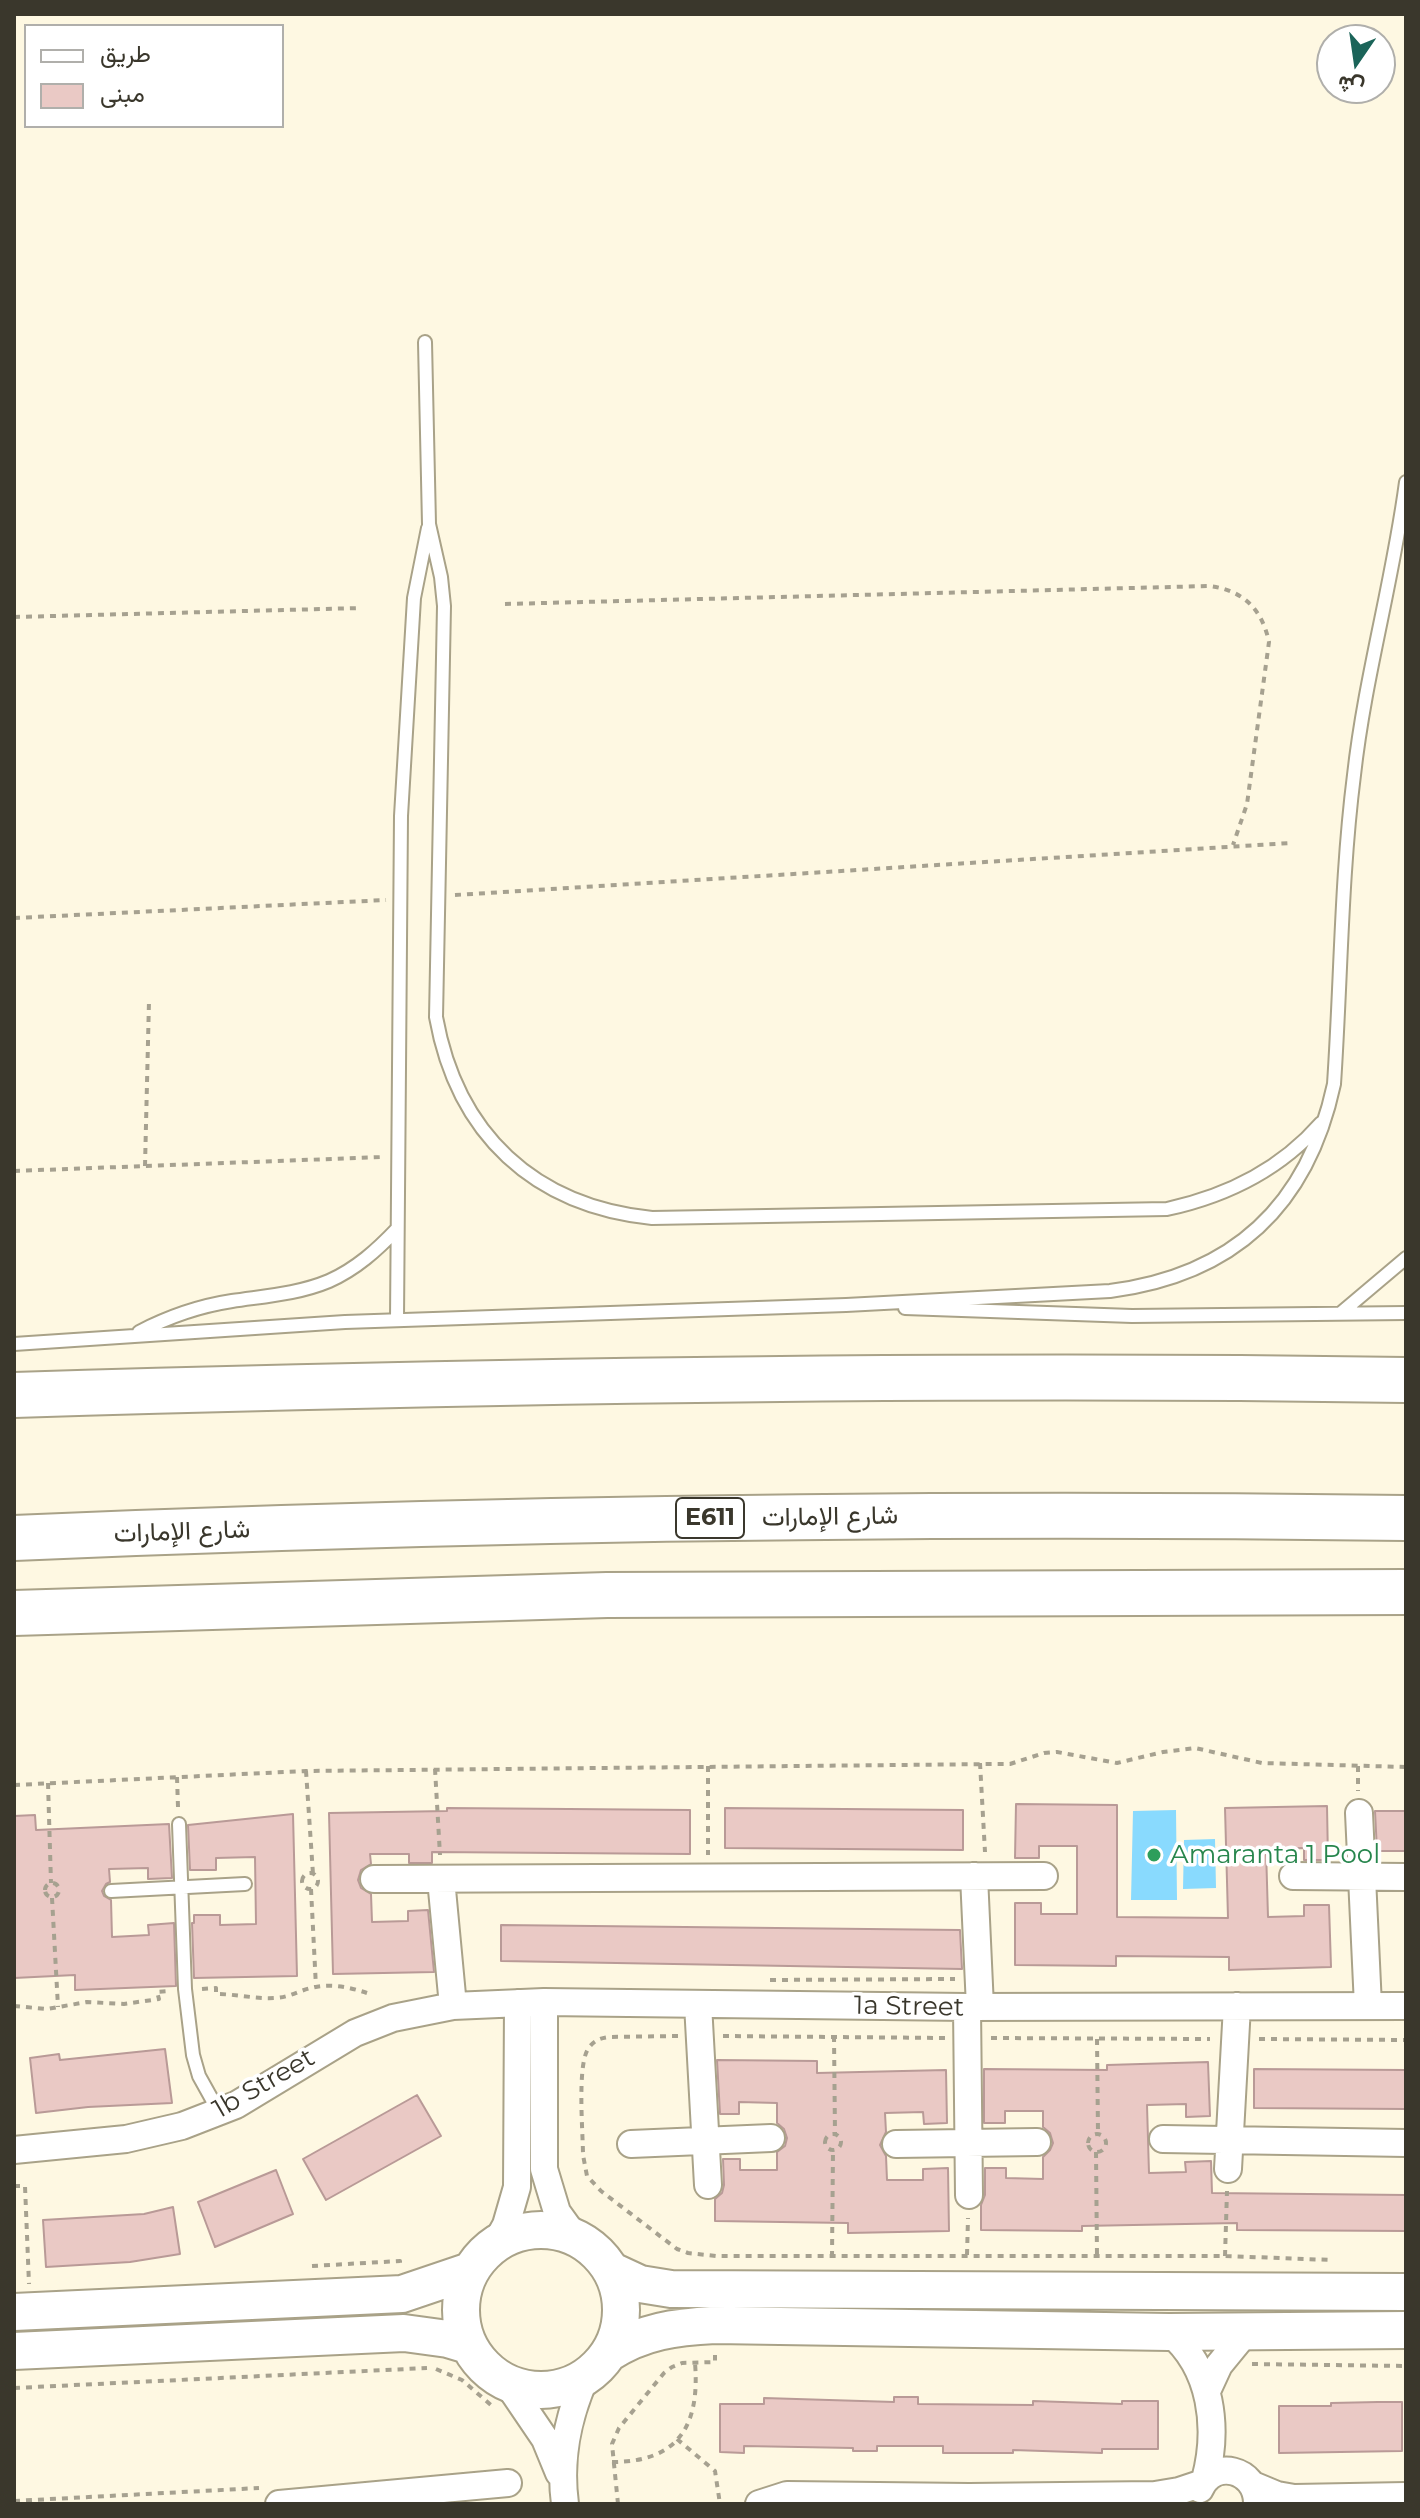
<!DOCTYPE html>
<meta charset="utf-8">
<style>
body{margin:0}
#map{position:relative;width:1420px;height:2518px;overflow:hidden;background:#fef8e2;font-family:Montserrat,Vazirmatn,sans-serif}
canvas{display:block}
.frame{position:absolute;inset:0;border:16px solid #3a372c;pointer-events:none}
.legend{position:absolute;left:24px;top:24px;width:260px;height:104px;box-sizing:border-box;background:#fff;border:2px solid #b0afab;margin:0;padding:10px 14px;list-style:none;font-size:24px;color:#3a372c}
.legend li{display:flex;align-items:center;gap:16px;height:40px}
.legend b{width:40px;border:2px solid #b0afab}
.north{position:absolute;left:1316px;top:24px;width:80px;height:80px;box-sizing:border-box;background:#fff;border:2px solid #b0afab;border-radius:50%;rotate:193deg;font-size:22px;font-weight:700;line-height:32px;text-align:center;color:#3a372c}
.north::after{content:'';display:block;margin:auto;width:28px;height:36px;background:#1b6459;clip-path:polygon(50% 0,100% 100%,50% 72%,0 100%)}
</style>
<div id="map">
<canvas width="1420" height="2518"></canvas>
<div class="frame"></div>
<ul class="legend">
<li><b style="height:10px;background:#fff"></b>طريق</li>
<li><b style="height:22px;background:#eac9c5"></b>مبنى</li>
</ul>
<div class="north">ش</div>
</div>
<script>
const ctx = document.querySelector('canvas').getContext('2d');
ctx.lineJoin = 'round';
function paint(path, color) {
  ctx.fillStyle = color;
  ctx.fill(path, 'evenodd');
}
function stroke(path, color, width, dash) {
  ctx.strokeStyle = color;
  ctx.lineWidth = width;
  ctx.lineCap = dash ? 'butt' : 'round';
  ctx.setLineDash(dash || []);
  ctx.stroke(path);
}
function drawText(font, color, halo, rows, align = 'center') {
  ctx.font = font + ' Montserrat,Vazirmatn,sans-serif';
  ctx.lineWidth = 7;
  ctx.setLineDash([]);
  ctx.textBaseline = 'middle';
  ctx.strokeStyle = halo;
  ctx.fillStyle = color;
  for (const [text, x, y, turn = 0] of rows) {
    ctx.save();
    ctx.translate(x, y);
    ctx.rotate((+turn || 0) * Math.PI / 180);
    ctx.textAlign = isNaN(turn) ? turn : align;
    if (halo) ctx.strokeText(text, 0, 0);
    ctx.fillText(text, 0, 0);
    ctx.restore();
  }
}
const water = new Path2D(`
 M1176 1810 1177 1900H1131L1133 1811Z
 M1215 1839 1216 1888 1183 1889 1184 1840Z`);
const building = new Path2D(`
 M1016 1804 1117 1805V1917L1228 1918 1225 1808 1327 1806 1328 1860H1304V1848L1266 1849 1268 1917 1304 1916V1905H1329L1331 1967 1229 1970V1957L1116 1956V1966L1015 1965V1903H1041V1914H1077V1846H1039V1858H1015Z
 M447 1808 690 1810V1854L432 1852V1863H409V1854H370L371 1864 361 1870 358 1880 361 1888 371 1894 372 1922 408 1921V1911L428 1910 434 1972 333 1974 329 1813 447 1811Z
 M725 1808 963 1810V1850L725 1848Z
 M1375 1811H1406V1851H1377Z
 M293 1814 297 1976 194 1978 192 1923H194V1915H220V1925L256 1924 255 1857 216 1858V1870H190L188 1825Z
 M35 1815 36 1830 169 1824 172 1878 148 1879V1868L109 1869 110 1882 106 1884 102 1891 104 1896 111 1900 112 1937 149 1935 148 1925 174 1923 176 1986 75 1990V1975L14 1978V1816Z
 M501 1925 960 1930 962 1969 501 1961Z
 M165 2049 172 2103 88 2107 36 2113 30 2058 59 2054 60 2060Z
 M717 2060 817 2061V2073L946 2070 947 2123 924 2124 923 2112 885 2113 886 2132 880 2145 886 2156 887 2180H923V2169L948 2168 949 2231 848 2233V2223L715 2221V2199L722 2193 724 2185 723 2159H740V2170H777V2152L785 2146 787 2138 784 2129 777 2123V2103L739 2102V2114H720Z
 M1208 2062 1210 2116 1186 2117V2104L1147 2105 1149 2173 1186 2172 1185 2162 1211 2161 1212 2193 1406 2195V2231L1237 2230V2223L1082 2226V2231L981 2230V2205L985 2195V2168H1006V2178L1043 2179V2157L1050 2150 1053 2143 1050 2133 1043 2127V2111H1005V2123H984V2069L1107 2070V2065Z
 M1254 2069 1406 2070V2109L1254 2108Z
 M417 2095 441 2136 326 2200 303 2159Z
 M276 2170 293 2214 215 2247 198 2202Z
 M173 2207 180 2254 130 2262 46 2267 43 2220 144 2214Z
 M894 2397H918V2404L1033 2405V2401L1122 2404V2401H1158V2449H1102V2453L1013 2450V2453H943V2446H877V2451H853V2448L744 2446V2453L720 2452V2404H764V2398L894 2402Z
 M1378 2402H1402V2451L1279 2453V2406H1331V2403Z`);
const path = new Path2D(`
 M505 604 1209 586C1243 590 1262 609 1269 642L1247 804 1233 845
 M14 617 361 608
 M455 895 1291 843
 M14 918 386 900
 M145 1166 149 1001
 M14 1171 383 1157
 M980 1763 985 1852
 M708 1766V1855
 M1358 1766V1791
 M435 1769 440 1855
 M306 1771 313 1874
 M177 1777 178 1807
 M48 1783 51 1883
 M14 1785 306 1771 995 1764H1010L1044 1753 1057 1752 1117 1763 1163 1752 1195 1748 1262 1763 1406 1767
 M302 1881a8 8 0 1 1 16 0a8 8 0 1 1-16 0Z
 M45 1890a7 7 0 1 1 14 0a7 7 0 1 1-14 0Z
 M311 1889 316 1987
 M52 1898 58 2007
 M770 1980 955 1979
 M202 1989 216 1988V1994C236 1994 255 1999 274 1998 288 1998 298 1991 311 1988 330 1983 349 1987 367 1993
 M14 2006 47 2009 87 2002 124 2004 159 1999 157 1992 170 1991
 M678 2036 609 2037C600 2038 593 2041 588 2049 577 2066 583 2133 583 2155L587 2176 601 2191 677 2249 688 2253 716 2256H1225L1332 2260
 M723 2036 946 2038
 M834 2036 835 2134
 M991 2038 1210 2039
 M1097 2039 1098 2133
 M1259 2039 1406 2040
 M825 2142a8 8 0 1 1 16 0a8 8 0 1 1-16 0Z
 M1088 2143a9 9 0 1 1 18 0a9 9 0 1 1-18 0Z
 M1096 2152 1097 2256
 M14 2186H25L29 2284
 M967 2255 968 2218
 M1225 2256 1227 2191
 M832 2257 833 2150
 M312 2266 400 2261V2264
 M1252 2364 1406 2366
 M436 2369 462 2380 491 2405
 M14 2388 427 2368
 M677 2439 715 2471 720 2504
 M612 2462C679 2462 700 2425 695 2363
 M14 2501 259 2488
 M618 2504 612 2444 619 2428 664 2373 672 2367 682 2363 715 2362V2355`);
const lane = new Path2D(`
 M425 342 429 524 441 577 444 606 436 1017C457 1134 534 1206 652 1218L1167 1209C1227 1196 1280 1170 1321 1123
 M905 1308 1132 1316 1406 1313
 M1342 1312 1406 1258
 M397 1319 401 816 414 598 428 528
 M139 1332C168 1317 199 1306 232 1301 265 1296 298 1294 329 1281 356 1269 377 1250 397 1229
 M14 1344 345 1322 846 1305 1110 1291C1234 1275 1308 1205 1334 1084 1341 981 1341 877 1354 775 1365 676 1393 581 1406 482
 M179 1824 185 1989 193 2055 199 2076 219 2112
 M111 1891 245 1884`);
const street = new Path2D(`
 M1359 1813 1368 2006
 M974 1876 980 2007
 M1293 1876 1406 1877
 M374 1879 1044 1876
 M441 1879 453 2006
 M544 2002V2169L557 2212 575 2237
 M698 2004 708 2185
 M967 2007 969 2195
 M1163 2139 1406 2143
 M631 2144 771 2138
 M896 2144 1037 2142
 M14 2150 126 2139 182 2126 236 2105 355 2033 393 2018 453 2006 544 2002 967 2007 1406 2006
 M1228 2169 1237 2006
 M496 2243 506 2225 517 2187 518 2003
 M1169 2332C1212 2368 1219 2428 1205 2480
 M507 2383 545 2439 559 2473
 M1207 2391 1219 2365 1246 2332
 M1253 2485 1277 2495 1294 2498 1406 2496
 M1200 2489C1214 2458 1256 2469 1257 2502
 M279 2504 508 2483
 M565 2504C559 2459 567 2419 585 2378
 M759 2504 787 2495 969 2497 1155 2495 1179 2491 1203 2483`);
const secondary = new Path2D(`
 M461 2310a80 80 0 1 1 160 0a80 80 0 1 1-160 0Z
 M612 2271 640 2284 671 2289 1406 2292
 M14 2312 402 2294 470 2271
 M14 2351 404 2333 448 2339 468 2345
 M609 2353C643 2331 676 2327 715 2325L1169 2332 1406 2330`);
const highway = new Path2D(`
 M14 1395C478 1381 942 1373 1406 1380
 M14 1538C478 1518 942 1512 1406 1518
 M14 1613 607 1595 1406 1592`);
const markers = [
 [1154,1855,8,"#2e9e5b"]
];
const shields = [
 [710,1518,68]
];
const shieldNames = [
 ["E611",710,1518]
];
const streetNames = [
 ["شارع الإمارات",830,1517,-1],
 ["شارع الإمارات",182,1532,-2],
 ["1a Street",909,2007,1],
 ["1b Street",264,2084,-30]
];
const leisureNames = [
 ["Amaranta 1 Pool",1170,1855]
];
paint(water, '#89dafe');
paint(building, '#eac9c5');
stroke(building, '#b99a97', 2);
stroke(lane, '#a9a288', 16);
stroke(street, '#a9a288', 30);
stroke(secondary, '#a9a288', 40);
stroke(highway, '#a9a288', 48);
stroke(path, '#a6a190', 4, [6, 6]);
stroke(lane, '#fff', 12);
stroke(street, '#fff', 26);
stroke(secondary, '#fff', 36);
stroke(highway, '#fff', 44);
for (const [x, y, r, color] of markers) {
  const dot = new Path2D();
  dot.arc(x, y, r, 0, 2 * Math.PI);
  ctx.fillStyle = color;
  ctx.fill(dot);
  stroke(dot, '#fff', 3);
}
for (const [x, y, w] of shields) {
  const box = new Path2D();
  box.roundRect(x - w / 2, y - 20, w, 40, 6);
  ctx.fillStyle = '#fff';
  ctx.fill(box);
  stroke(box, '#3a372c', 2);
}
drawText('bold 24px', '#3a372c', null, shieldNames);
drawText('26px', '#3a372c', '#fff', streetNames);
drawText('26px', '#27864d', '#fff', leisureNames, 'left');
</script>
